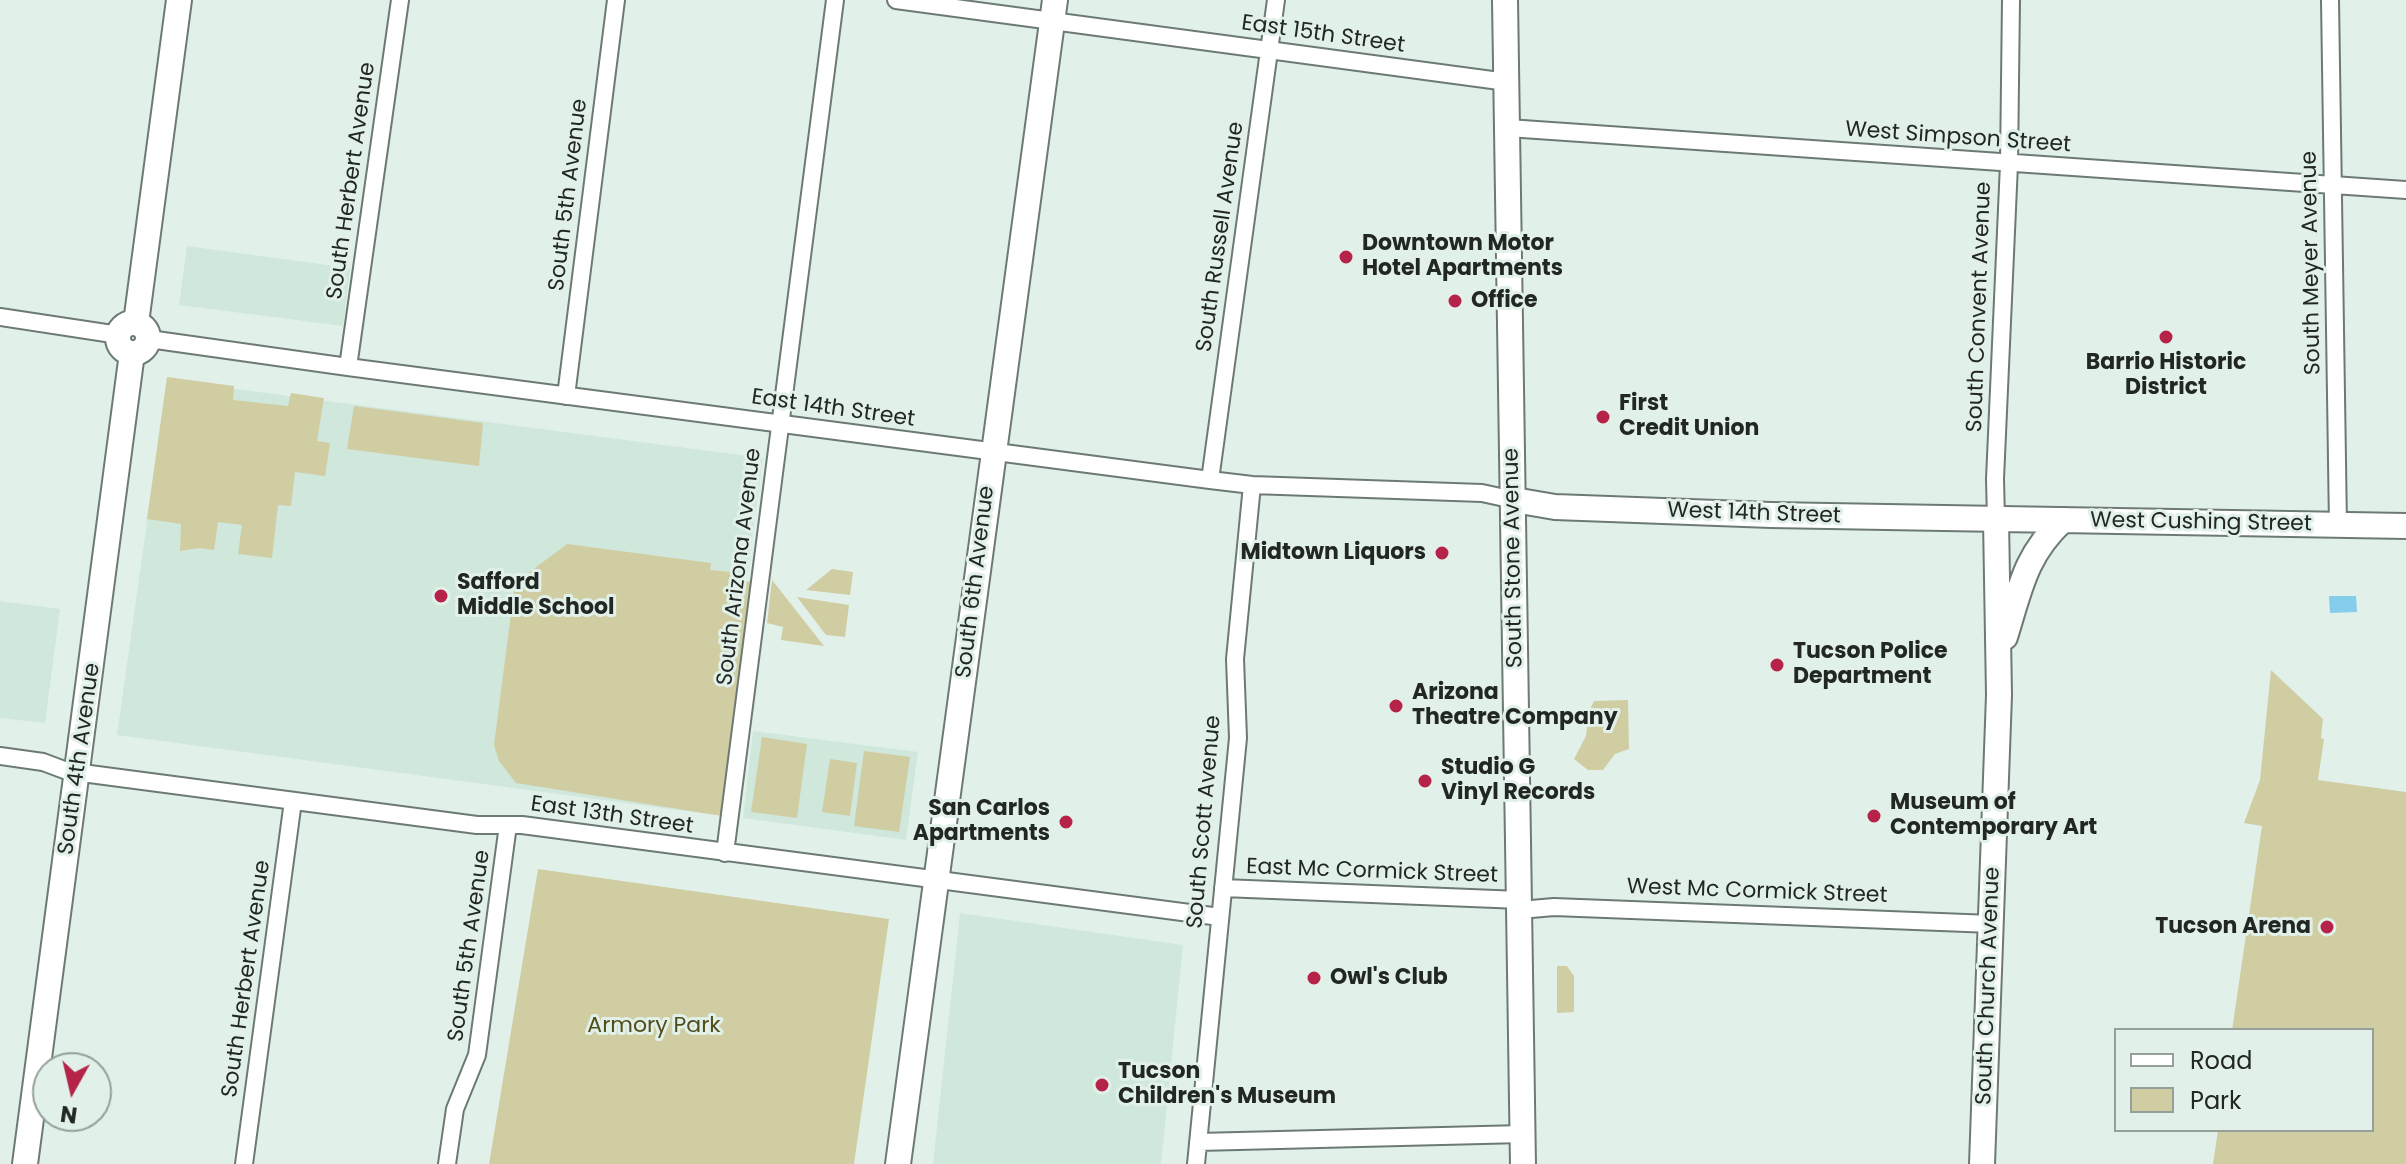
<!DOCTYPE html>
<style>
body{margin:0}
#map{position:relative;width:2406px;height:1164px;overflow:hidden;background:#e1f1e9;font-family:Poppins,sans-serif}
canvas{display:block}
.legend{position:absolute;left:2114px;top:1028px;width:260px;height:104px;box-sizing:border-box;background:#e1f1e9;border:2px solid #95a09a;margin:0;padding:10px 14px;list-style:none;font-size:24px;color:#222724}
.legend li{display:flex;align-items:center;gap:16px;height:40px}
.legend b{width:40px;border:2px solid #95a09a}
.north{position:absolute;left:32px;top:1052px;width:80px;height:80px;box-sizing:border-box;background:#e1f1e9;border:2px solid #95a09a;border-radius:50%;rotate:188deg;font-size:22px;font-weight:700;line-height:32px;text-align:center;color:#222724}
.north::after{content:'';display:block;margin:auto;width:28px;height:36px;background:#b52349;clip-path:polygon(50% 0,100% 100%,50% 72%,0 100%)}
</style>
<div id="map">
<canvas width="2406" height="1164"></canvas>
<ul class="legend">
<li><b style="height:10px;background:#fff"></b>Road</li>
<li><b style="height:22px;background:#d0cda3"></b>Park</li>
</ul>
<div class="north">N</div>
</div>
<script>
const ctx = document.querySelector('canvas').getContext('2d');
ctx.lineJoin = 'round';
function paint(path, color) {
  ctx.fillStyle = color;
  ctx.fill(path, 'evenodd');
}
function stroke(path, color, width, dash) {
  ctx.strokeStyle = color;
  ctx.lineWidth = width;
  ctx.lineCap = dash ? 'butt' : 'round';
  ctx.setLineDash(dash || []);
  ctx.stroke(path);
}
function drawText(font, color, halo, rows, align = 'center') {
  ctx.font = font + ' Poppins,sans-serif';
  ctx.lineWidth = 6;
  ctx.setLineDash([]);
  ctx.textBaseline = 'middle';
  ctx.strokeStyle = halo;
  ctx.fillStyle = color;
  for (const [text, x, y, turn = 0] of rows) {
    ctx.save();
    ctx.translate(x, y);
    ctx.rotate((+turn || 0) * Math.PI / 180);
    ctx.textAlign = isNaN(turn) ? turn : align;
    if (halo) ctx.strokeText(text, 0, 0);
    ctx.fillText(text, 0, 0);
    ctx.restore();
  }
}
const built = new Path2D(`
 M187 246 350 268 343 326 179 305Z
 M167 380 763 458 715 815 117 735Z
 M0 601 60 609 45 723 0 718Z
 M753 731 918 752 906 840 743 818Z
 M960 913 1183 945 1161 1164H933Z`);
const green = new Path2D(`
 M167 377 234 386 233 400 288 406 291 393 324 398 317 441 330 443 325 476 295 472 291 506 278 505 272 558 238 554 242 525 218 522 214 550 199 548 180 551 181 524 147 519Z
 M354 406 483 423 479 466 347 449Z
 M567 544 711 563 710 570 732 572 739 580 753 582 722 816 516 783 499 761 494 745 515 583Z
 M832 569 853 572 850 595 806 590Z
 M772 580 824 646 781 640 783 627 767 623Z
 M797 597 849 605 845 637 826 635Z
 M2271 670 2323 719 2321 738 2324 739 2318 780 2406 792V1164H2213L2218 1130H2372V1030H2232L2262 826 2244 823 2260 780Z
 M1628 700 1629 749 1615 754 1603 770H1588L1574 759 1586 736 1589 711 1594 701Z
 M762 737 807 744 797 818 751 812Z
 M864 751 910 757 899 832 854 826Z
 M830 759 857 763 850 816 822 812Z
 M538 869 889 919 854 1164H489Z
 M1557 966H1567L1574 976V1012L1557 1013Z`);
const water = new Path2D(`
 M2329 596H2356L2357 612 2330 613Z`);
const street = new Path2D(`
 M896 0 1507 82
 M2330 0 2338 526
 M1508 128 2406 190
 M0 317 119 335
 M149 339 348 367 1210 480 1252 485 1482 493 1514 500
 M348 367 400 0
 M566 396 616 0
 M1210 480 1276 0
 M1996 520 1995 479 2009 164 2011 0
 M0 756 43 762 67 771 120 778 477 825H522L1220 917
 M725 853 835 0
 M1223 888 1520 900
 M1520 910 1554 907 1992 924
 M1198 1142 1523 1134
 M244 1164 293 801
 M447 1164 455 1109 477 1055 508 825
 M1196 1164 1238 738 1235 659 1252 485`);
const secondary = new Path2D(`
 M1505 0 1523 1164
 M118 338a15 15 0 1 1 30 0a15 15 0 1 1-30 0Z
 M136 323 179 0
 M1514 500 1555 507 1771 515 2406 526
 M2005 637C2020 589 2025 555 2063 520
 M25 1164 132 353
 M898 1164 1055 0
 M1982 1164 1999 695 1996 520`);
const markers = [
 [1346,257,8,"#b52349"],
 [1455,301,8,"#b52349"],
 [2166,337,8,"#b52349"],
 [1603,417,8,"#b52349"],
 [1442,553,8,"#b52349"],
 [441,596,8,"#b52349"],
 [1777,665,8,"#b52349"],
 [1396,706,8,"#b52349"],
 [1425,781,8,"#b52349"],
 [1874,816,8,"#b52349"],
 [1066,822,8,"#b52349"],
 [2327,927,8,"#b52349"],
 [1314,978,8,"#b52349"],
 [1102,1085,8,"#b52349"]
];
const streetNames = [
 ["East 15th Street",1323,35,8],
 ["West Simpson Street",1958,138,4],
 ["South Herbert Avenue",352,181,-82],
 ["South 5th Avenue",569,195,-83],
 ["South Russell Avenue",1221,237,-82],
 ["South Meyer Avenue",2312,263,-91],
 ["South Convent Avenue",1980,307,-88],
 ["East 14th Street",833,409,8],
 ["West 14th Street",1754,514,2],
 ["West Cushing Street",2201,523,1],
 ["South Stone Avenue",1514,558,-91],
 ["South Arizona Avenue",740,567,-83],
 ["South 6th Avenue",976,582,-83],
 ["South 4th Avenue",80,759,-82],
 ["East 13th Street",612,816,8],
 ["South Scott Avenue",1205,822,-85],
 ["East Mc Cormick Street",1372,872,2],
 ["West Mc Cormick Street",1757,892,2],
 ["South 5th Avenue",470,946,-82],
 ["South Herbert Avenue",247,979,-82],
 ["South Church Avenue",1989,986,-88]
];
const poiNames = [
 ["Downtown Motor",1362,244],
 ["Hotel Apartments",1362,269],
 ["Office",1471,301],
 ["Barrio Historic",2166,363,"center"],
 ["District",2166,388,"center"],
 ["First",1619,404],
 ["Credit Union",1619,429],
 ["Midtown Liquors",1426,553,"right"],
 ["Safford",457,583],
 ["Middle School",457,608],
 ["Tucson Police",1793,652],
 ["Department",1793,677],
 ["Arizona",1412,693],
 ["Theatre Company",1412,718],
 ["Studio G",1441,768],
 ["Vinyl Records",1441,793],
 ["Museum of",1890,803],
 ["Contemporary Art",1890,828],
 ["San Carlos",1050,809,"right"],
 ["Apartments",1050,834,"right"],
 ["Tucson Arena",2311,927,"right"],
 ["Owl's Club",1330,978],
 ["Tucson",1118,1072],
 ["Children's Museum",1118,1097]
];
const parkNames = [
 ["Armory Park",654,1026]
];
paint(built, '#d0e7dc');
paint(green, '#d0cda3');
paint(water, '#84ceec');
stroke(street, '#6d7a74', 20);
stroke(secondary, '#6d7a74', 28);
stroke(street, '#fff', 16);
stroke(secondary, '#fff', 24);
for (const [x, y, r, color] of markers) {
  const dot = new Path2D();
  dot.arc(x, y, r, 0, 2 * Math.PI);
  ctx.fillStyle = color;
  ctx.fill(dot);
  stroke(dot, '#e1f1e9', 3);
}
drawText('22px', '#222724', '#e1f1e9', streetNames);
drawText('bold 22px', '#222724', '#e1f1e9', poiNames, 'left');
drawText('22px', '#524e1c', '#e1f1e9', parkNames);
</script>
